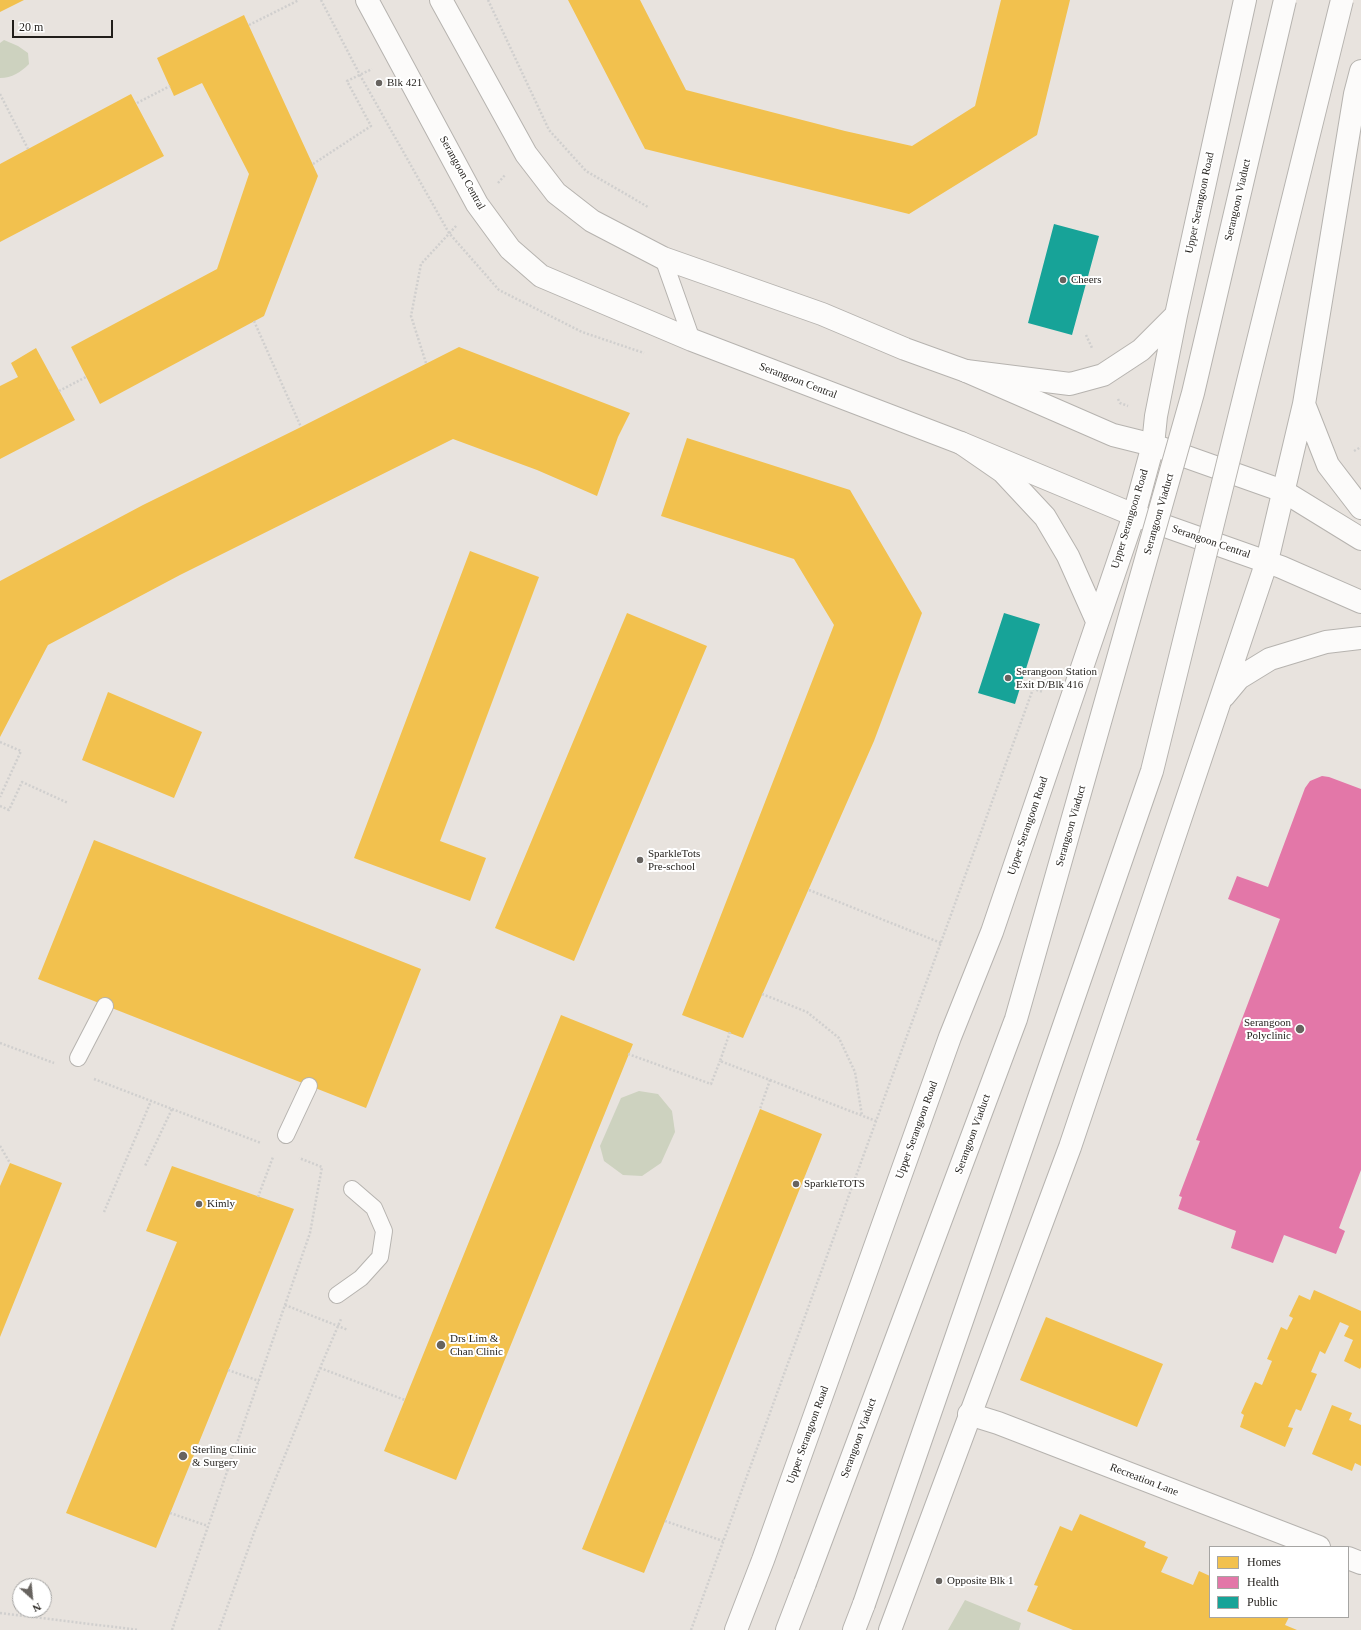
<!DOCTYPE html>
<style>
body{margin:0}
#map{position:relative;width:1361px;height:1630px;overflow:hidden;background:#e8e3de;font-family:"Times New Roman",serif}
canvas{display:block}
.legend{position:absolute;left:1209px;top:1546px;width:140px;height:72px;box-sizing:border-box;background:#fff;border:1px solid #a6a5a3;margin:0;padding:5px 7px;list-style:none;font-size:12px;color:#211e1a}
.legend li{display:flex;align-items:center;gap:8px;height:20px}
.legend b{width:20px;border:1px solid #a6a5a3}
.north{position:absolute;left:12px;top:1578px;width:40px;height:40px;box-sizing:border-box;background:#fff;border:1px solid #a6a5a3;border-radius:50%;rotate:153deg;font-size:11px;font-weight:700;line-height:16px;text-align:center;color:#211e1a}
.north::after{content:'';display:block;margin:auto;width:14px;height:18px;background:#67635f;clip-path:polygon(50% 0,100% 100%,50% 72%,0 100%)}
.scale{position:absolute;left:12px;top:20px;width:101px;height:18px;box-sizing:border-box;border:2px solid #211e1a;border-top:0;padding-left:5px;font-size:12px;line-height:14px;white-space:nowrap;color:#211e1a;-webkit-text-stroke:3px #fff;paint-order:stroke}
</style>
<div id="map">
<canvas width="1361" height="1630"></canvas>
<ul class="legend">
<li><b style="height:11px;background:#f2c14e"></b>Homes</li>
<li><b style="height:11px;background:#e377a8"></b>Health</li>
<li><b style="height:11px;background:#17a398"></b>Public</li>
</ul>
<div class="north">N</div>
<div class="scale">20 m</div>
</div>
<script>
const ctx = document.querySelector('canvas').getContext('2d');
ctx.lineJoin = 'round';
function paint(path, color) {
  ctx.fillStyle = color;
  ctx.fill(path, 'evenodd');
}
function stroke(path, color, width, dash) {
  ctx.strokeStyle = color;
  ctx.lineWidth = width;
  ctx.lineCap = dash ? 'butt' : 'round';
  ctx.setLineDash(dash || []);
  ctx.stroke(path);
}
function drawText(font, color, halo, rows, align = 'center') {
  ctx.font = font + ' "Times New Roman",serif';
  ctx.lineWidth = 4;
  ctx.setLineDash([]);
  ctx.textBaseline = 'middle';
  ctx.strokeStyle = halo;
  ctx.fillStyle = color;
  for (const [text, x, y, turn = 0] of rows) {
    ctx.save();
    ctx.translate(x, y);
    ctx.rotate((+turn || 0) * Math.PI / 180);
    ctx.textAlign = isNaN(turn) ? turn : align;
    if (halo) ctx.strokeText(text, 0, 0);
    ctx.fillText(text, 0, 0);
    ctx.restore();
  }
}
const green = new Path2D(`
 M4 40 18 46 28 53 29 64C21 72 12 78 0 78V43Z
 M639 1091 658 1094 672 1111 675 1132 661 1163 642 1176 623 1175 604 1161 600 1146 621 1098Z
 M965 1600 1021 1623 1019 1630H948Z`);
const homes = new Path2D(`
 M0 0H24L0 12Z
 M568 0H640L686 90 845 131 912 146 975 106 1001 0H1070L1037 135 909 214 645 149Z
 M244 15 318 176 264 316 100 404 71 347 217 269 249 174 202 83 174 96 157 58Z
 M131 94 164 156 0 242V164Z
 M459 347 630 413 618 437 597 496 537 470 453 439 180 575 48 645 0 737V581L143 505 301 427Z
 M36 348 75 420 0 459V386L18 377 11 363Z
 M687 438 850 490 922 613 874 741 743 1038 682 1015 834 625 794 559 661 516Z
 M470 551 539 577 440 841 486 858 470 901 354 858Z
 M627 613 707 646 574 961 495 928Z
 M108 692 202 732 174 798 82 760Z
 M94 840 421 969 366 1108 38 979Z
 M561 1015 633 1044 456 1480 384 1451Z
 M760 1109 822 1134 644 1573 582 1549Z
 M10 1163 62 1183 0 1337V1186Z
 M172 1166 294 1209 156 1548 66 1513 177 1242 146 1231Z
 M1314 1290 1361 1311V1367L1360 1369 1344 1361 1353 1340 1344 1336 1349 1326 1340 1322 1325 1354 1320 1351 1311 1372 1317 1374 1301 1411 1296 1409 1288 1427 1293 1428 1285 1447 1240 1427 1244 1415 1241 1413 1255 1382 1262 1385 1272 1361 1267 1359 1281 1327 1287 1330 1293 1318 1289 1316 1299 1295 1310 1300Z
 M1046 1317 1163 1364 1137 1427 1020 1380Z
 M1332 1405 1352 1413 1349 1420 1361 1425V1466L1355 1463 1352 1471 1312 1454Z
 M1080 1514 1146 1542 1144 1547 1168 1557 1161 1572 1193 1585 1199 1571 1210 1576V1617H1289L1285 1625 1297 1630H1073L1027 1611 1038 1586 1034 1585 1060 1526 1072 1531Z`);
const health = new Path2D(`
 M1322 776 1329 777 1361 789V1170L1339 1228 1345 1231 1336 1254 1284 1235 1273 1263 1231 1248 1236 1231 1178 1209 1182 1197 1179 1196 1200 1141 1196 1140 1280 919 1228 899 1237 876 1268 887 1305 788 1310 781Z`);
const public = new Path2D(`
 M1054 224 1099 236 1072 335 1028 323Z
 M1004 613 1040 624 1015 704 978 693Z`);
const path = new Path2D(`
 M321 0 360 75 449 233 499 290 582 332 644 353
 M488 0 549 130 586 171 648 207
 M249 25 299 0
 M0 94 28 149
 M137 103 170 86
 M313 164 371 126 347 81 372 69
 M498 183 505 175
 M254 321 301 427
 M1086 335 1092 348
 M426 363 411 316 421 264 457 225
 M59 391 86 377
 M1118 399 1120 403 1128 406
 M1354 451 1361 447
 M1021 685 1043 692
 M0 742 21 751 0 797
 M0 806 9 810 22 782 68 803
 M809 890 941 943
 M762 994 807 1012 839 1038 855 1072 862 1116
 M730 1032 720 1061 770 1080 760 1109
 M0 1043 54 1063
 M628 1054 711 1084 720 1061
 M94 1079 172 1109 145 1166
 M770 1080 876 1121
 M172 1109 261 1143
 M0 1146 10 1163
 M258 1197 273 1157
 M104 1212 151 1101
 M285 1305 348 1330
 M320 1368 405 1400
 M228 1370 259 1381
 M170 1513 208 1526
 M665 1521 723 1541
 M0 1613 139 1630
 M172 1630 310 1233 322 1167 299 1158
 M219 1630 255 1530 320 1368 341 1319
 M691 1630 1033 689`);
const lane = new Path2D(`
 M663 258 692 340
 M78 1058 105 1006
 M286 1135 309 1086
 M337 1295 361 1278 380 1257 384 1231 374 1208 352 1189`);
const street = new Path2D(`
 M969 1414 998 1423 1319 1547
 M1348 1558 1361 1563`);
const secondary = new Path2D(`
 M367 0 477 204 510 249 541 276 692 340 961 443 1134 515 1281 567 1361 602
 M441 0 526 154 556 193 592 221 663 258 822 314 905 349 966 371 1113 435 1153 445 1283 491 1361 539`);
const primary = new Path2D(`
 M966 371 1070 384 1103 375 1141 350 1176 315
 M1304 404 1328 465 1361 508
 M961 443 1003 472 1045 517 1068 556 1097 621
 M1224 696 1239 678 1270 659 1326 642 1361 638
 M736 1630 763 1560 950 1037 992 932 1134 515 1153 445 1156 416 1176 315 1245 0
 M787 1630 805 1583
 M854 1630 864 1604
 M890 1630 1070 1147 1267 561 1304 404 1355 94 1361 71`);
const primaryBridge = new Path2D(`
 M805 1583 1016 1019 1193 393 1285 0
 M864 1604 1152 771 1342 0`);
const markers = [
 [379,83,4,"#67635f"],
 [1063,280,4,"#67635f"],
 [1008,678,4,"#67635f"],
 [640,860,4,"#67635f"],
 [1300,1029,5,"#67635f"],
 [796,1184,4,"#67635f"],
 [199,1204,4,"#67635f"],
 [441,1345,5,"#67635f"],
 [183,1456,5,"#67635f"],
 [939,1581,4,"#67635f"]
];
const poiNames = [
 ["Blk 421",387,83],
 ["Cheers",1071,280],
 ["Serangoon Station",1016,672],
 ["Exit D/Blk 416",1016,685],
 ["SparkleTots",648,854],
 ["Pre-school",648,867],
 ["Serangoon",1291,1023,"right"],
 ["Polyclinic",1291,1036,"right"],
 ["SparkleTOTS",804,1184],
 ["Kimly",207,1204],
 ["Drs Lim &",450,1339],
 ["Chan Clinic",450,1352],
 ["Sterling Clinic",192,1450],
 ["& Surgery",192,1463],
 ["Opposite Blk 1",947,1581]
];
const streetNames = [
 ["Serangoon Central",462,173,61],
 ["Serangoon Viaduct",1238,200,-77],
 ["Upper Serangoon Road",1200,203,-78],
 ["Serangoon Central",798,381,21],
 ["Serangoon Viaduct",1159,514,-74],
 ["Upper Serangoon Road",1130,519,-73],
 ["Serangoon Central",1211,542,19],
 ["Upper Serangoon Road",1028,826,-71],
 ["Serangoon Viaduct",1071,826,-74],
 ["Upper Serangoon Road",917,1130,-70],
 ["Serangoon Viaduct",973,1134,-70],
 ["Upper Serangoon Road",808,1435,-70],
 ["Serangoon Viaduct",859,1438,-70],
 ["Recreation Lane",1144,1480,21]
];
paint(green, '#cdd2bf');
paint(homes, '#f2c14e');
paint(health, '#e377a8');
paint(public, '#17a398');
stroke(lane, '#b6b3af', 18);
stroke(street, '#b6b3af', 24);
stroke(secondary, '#b6b3af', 24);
stroke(primary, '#b6b3af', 24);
stroke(path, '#d0cfce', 2.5, [2, 2]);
stroke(lane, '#fcfbfa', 16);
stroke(street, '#fcfbfa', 22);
stroke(secondary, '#fcfbfa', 22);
stroke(primary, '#fcfbfa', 22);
stroke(primaryBridge, '#b6b3af', 24, []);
stroke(primaryBridge, '#fcfbfa', 22);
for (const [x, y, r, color] of markers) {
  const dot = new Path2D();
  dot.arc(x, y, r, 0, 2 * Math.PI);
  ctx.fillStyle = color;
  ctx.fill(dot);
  stroke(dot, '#fff', 1.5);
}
drawText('11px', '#211e1a', '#fff', poiNames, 'left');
drawText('11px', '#211e1a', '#fff', streetNames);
</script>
